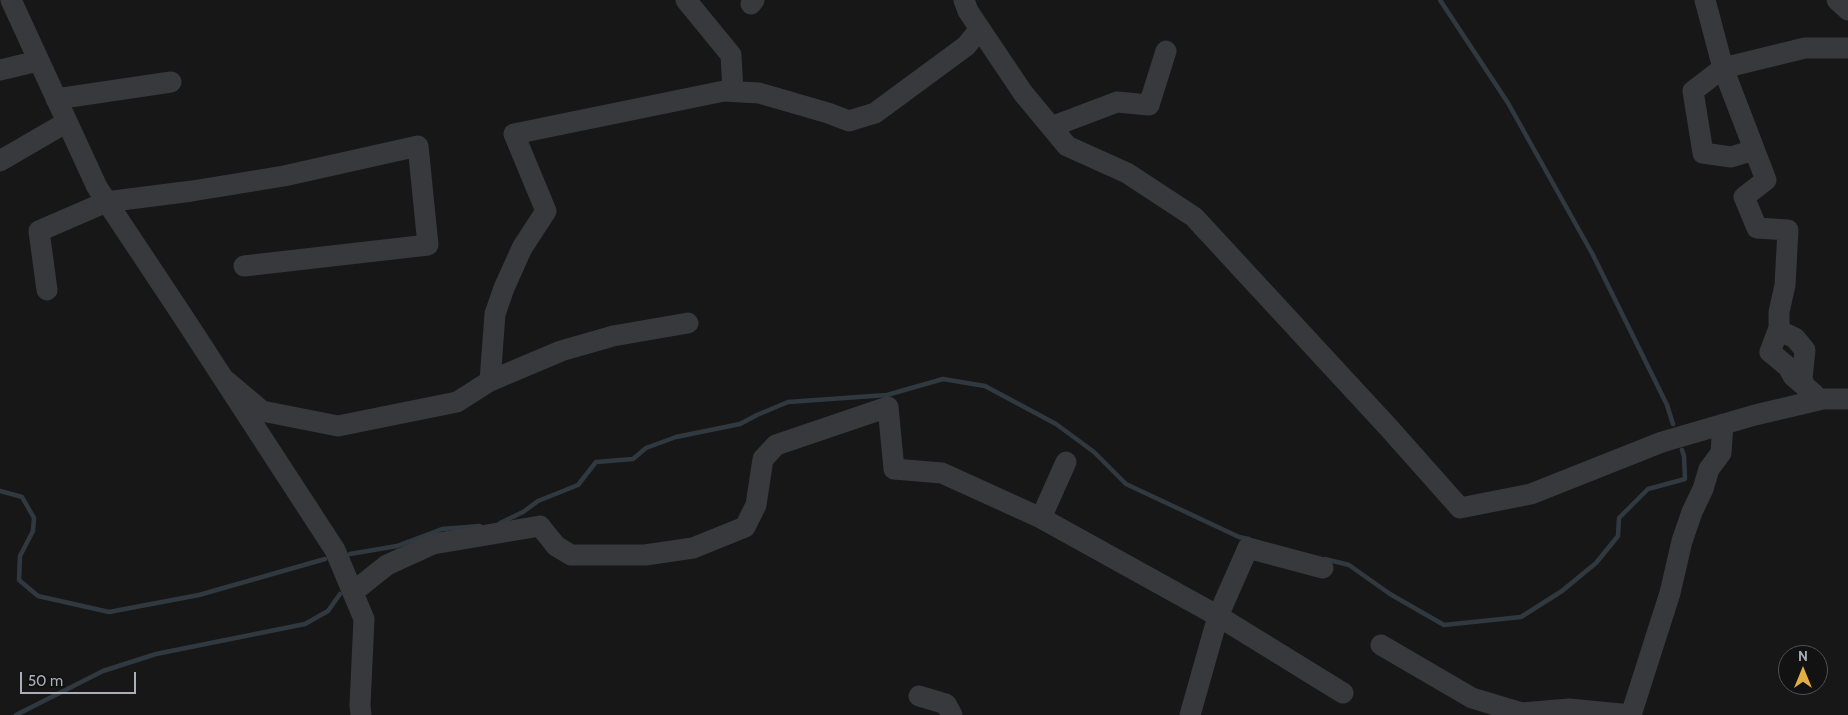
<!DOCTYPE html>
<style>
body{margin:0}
#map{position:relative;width:1848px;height:715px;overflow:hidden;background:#171718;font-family:Cabin,sans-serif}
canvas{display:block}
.north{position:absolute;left:1778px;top:645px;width:50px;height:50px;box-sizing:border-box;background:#121213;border:1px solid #4f5055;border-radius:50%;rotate:0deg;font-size:14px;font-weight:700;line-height:20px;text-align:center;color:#aaaeb7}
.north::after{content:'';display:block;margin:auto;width:18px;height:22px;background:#e2ad45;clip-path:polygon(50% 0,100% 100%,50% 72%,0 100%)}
.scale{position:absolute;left:20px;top:672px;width:116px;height:22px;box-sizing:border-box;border:2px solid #aaaeb7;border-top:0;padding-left:6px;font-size:15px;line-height:18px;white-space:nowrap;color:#aaaeb7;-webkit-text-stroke:4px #121213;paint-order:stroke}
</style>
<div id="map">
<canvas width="1848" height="715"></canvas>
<div class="north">N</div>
<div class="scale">50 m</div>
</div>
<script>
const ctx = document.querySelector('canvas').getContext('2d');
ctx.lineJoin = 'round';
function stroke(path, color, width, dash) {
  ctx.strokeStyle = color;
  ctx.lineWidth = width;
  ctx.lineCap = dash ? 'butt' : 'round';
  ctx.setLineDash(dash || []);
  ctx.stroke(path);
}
const stream = new Path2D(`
 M1440 0 1508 103 1593 255 1667 405 1673 424
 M0 491 22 497 34 518 33 531 20 556 19 580 38 596 109 612 199 595 325 559
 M500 523 523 512 538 501 578 485 596 462 633 459 646 448 676 437 740 424 757 415 788 402 887 395 943 379 985 386 1056 424 1094 452 1126 484 1239 537 1249 539
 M350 554 397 546 442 529 480 526
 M1325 559 1349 565 1390 594 1444 625 1521 617 1562 591 1596 563 1618 536 1619 518 1648 489 1685 479 1684 456 1682 450
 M16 715 103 671 156 654 305 624 328 611 340 594`);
const minor = new Path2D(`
 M11 0 97 187 182 315 335 550 364 619 360 705 361 715
 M686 0 731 55 733 91
 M964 0 968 11 1023 93 1067 146 1127 173 1194 217 1389 428 1460 508 1531 494 1662 442 1755 415 1823 399H1848
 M1705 0 1723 68 1766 180 1744 197 1757 228 1788 230 1785 285 1779 312V328L1770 352 1788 367 1793 376 1814 394 1818 400
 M1837 0 1848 10
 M751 4 754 0
 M0 70 38 61
 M56 99 171 82
 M1051 127 1117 102 1149 105 1166 51
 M1754 150 1731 157 1703 153 1693 91 1723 68 1805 48H1848
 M0 161 67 122
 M47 290 39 231 106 202 192 191 284 176 418 146 428 245 244 266
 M1782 332 1795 338 1805 350 1802 379 1806 388
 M224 379 262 411 338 426 457 402 490 381 495 314 504 288 522 248 546 211 514 134 724 91 759 93 828 113 849 121 875 113 966 46 980 29
 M490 381 561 351 613 336 688 323
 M1041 518 1218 616 1343 693
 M353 592 387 565 433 544 540 526 556 546 571 555H645L693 548 745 527 756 505 763 459 776 445 888 407 894 469 942 473 1041 518 1066 462
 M1381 645 1472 698 1522 713 1569 709 1631 715
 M919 696 946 704 952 715
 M1190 715 1218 616 1248 548 1323 568
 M1631 715 1670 593 1682 541 1692 512 1703 489 1709 469 1721 453 1723 424`);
stroke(stream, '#313940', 4.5);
stroke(minor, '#38393d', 21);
</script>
